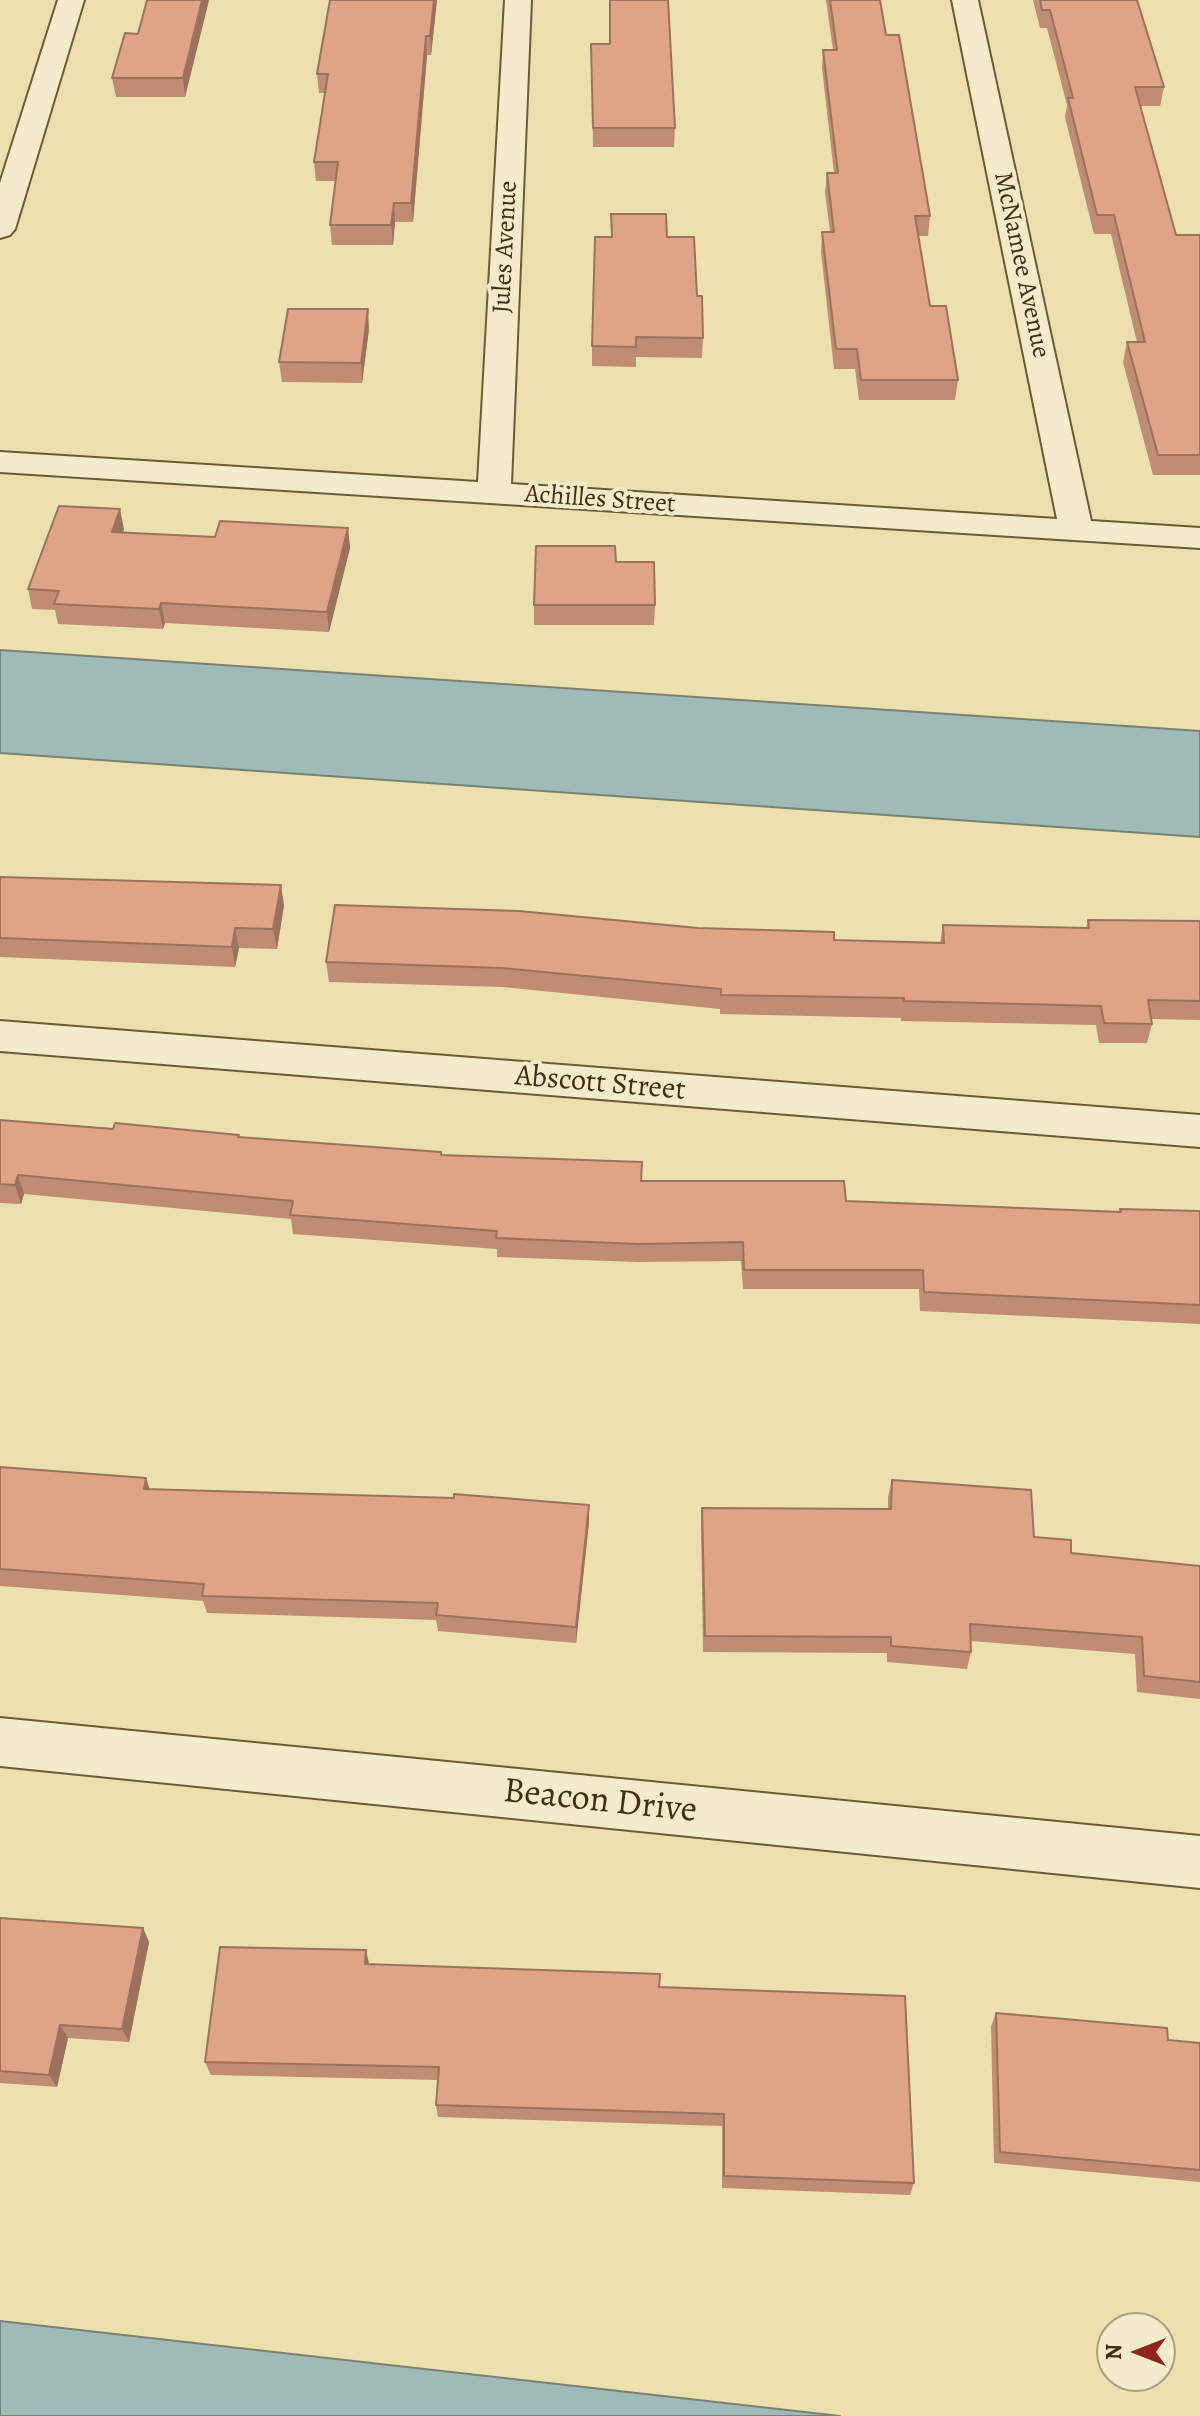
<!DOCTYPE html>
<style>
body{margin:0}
#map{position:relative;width:1200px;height:2416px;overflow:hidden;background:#ede0af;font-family:Alegreya,serif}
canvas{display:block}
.north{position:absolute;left:1096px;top:2312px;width:80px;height:80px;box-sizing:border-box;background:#f3ebcb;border:2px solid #ad9f7e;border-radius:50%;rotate:270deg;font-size:22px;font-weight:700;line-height:32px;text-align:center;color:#442e0b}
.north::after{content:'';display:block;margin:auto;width:28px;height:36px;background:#8f2418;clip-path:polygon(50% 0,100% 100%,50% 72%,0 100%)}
</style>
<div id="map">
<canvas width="1200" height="2416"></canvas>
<div class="north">N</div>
</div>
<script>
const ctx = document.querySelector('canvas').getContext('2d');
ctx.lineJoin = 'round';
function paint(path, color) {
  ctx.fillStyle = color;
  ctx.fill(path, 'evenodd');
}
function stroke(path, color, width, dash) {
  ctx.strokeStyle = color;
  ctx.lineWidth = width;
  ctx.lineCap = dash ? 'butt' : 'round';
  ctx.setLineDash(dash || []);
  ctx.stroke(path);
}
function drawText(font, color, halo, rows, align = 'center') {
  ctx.font = font + ' Alegreya,serif';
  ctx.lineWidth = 8;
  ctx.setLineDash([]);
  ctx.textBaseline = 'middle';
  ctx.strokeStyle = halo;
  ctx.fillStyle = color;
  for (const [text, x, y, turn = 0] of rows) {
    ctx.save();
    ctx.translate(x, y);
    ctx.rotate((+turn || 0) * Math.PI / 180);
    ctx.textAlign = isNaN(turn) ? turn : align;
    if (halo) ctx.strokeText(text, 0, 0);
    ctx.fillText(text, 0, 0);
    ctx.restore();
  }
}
const water = new Path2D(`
 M0 650 1200 731V837L0 753Z
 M0 2321 840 2416H0Z`);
const minor = new Path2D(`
 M58 0H84L15 229 10 235 0 238V183Z
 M505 0H531L511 484 1057 519 952 0H978L1091 521 1200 528V548L0 472V452L478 482Z
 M0 1021 1200 1115V1147L0 1051Z
 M0 1718 1200 1836V1888L0 1766Z`);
const wall = new Path2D(`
 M209 0 185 97H116L112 78 138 34Z
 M330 0H437L431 55H427L413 222H395L393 245H332L330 225 335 181H316L314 162 325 93H319L317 74Z
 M826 0H880L886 35 930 216 928 236H918L930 306 958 380 955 400H859L855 369H834L821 252 822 232H830L825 192 827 173H834L822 68 823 50H833Z
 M1033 0H1137L1164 87 1160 106H1140L1176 235H1200V475H1153L1123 362 1127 342H1137L1111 234H1094L1065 117 1067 105 1047 28H1040Z
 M591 44 675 128 674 147H593Z
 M667 237 697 296 703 338 702 358 636 357V367L592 366V346Z
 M369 329 362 383 282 382 279 362Z
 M348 528 350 548 329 632 165 623 163 629 58 624 55 610 32 609 28 589 124 529 123 533 215 537Z
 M616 562 655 605 654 625H534V605Z
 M0 877 284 905 277 949 239 948 235 967 0 957Z
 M1088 920 1200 921V1020L1152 1019V1024L1147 1043H1099L1096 1025 901 1021V1018L720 1014V1009L503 987 329 982 326 962 698 928 834 940 940 943 943 925 1086 928Z
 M0 1120 441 1152V1156L641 1181 846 1201 1119 1212 1120 1209 1200 1211V1324L920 1311 919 1289H743L741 1261 638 1262 497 1257V1249L293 1234 291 1219 24 1194 21 1204 0 1203Z
 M0 1467 146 1478 149 1489 589 1505V1522L576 1643 438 1631 436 1620 207 1613 203 1601 0 1586Z
 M892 1480 1071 1553 1200 1566V1699L1137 1692 1135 1654 971 1641V1652L967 1669 887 1662V1653L703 1652 701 1525 702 1508 888 1509V1497Z
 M0 1918 143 1928 149 1942 129 2042 68 2038 57 2087 0 2083Z
 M659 1987 914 2183 910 2195 722 2188V2126L438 2117 436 2105 438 2080 211 2075 205 2062Z
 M996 2013 1168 2040 1200 2043V2182L994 2163 991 2026Z`);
const shadedWall = new Path2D(`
 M202 0H209L185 97 183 78Z
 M434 0H437L431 55 430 36Z
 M426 36 427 55 413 222 411 203Z
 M394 203 395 222 393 245 391 225Z
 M368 309 369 329 362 383 361 363Z
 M120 509 124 529 116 552 112 532Z
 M348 528 350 548 329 632 327 612Z
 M161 603 165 623 163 629 159 609Z
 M281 885 284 905 277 949 273 929Z
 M235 928 239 948 235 967 232 947Z
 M18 1175 24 1194 21 1204 15 1185Z
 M146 1478 152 1496 144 1489Z
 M589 1505V1522L576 1643V1627Z
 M143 1928 149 1942 129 2042 122 2029Z
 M366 1950 369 1963 365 1964Z
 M60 2025 68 2038 57 2087 49 2075Z`);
const building = new Path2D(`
 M147 0H202L183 78H112L125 33 138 34Z
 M330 0H434L430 36H426L411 203H394L391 225H330L338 162H314L328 74H317Z
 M610 0H668L675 128H593L591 44H610Z
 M830 0H880L886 35H899L930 216H915L930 306H946L958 380H861L857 349H836L822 232H834L827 173H838L823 50H837Z
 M1040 0H1137L1164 87H1135L1176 235H1200V455H1158L1127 342H1145L1114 215H1097L1068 98H1073L1050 10H1042Z
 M611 214H666L667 237H694L697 296H702L703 338 636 337V347L592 346 595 237H612Z
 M288 309H368L361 363 279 362Z
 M59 506 120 509 112 532 215 537 220 521 348 528 327 612 161 603 159 609 54 604 59 591 28 589Z
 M536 546H615L616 562H654L655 605H534Z
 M0 877 281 885 273 929 235 928 232 947 0 938Z
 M335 905 519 911 698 928 834 932V940L944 943 943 925 1089 928 1088 920 1200 921V1001L1148 1000 1152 1024 1104 1023 1101 1006 904 1001V998L721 995V989L502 968 326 962Z
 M0 1120 113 1129 115 1123 239 1135 238 1137 441 1152V1155L642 1162 641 1181H844L846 1201 1121 1212 1120 1209 1200 1211V1305L924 1292 923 1270H744L743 1242 638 1244 496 1238 497 1231 290 1215 293 1201 18 1175 15 1185 0 1184Z
 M0 1467 146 1478 144 1489 454 1498V1494L589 1505 576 1627 436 1615 438 1603 202 1596 204 1584 0 1569Z
 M892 1480 1031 1490 1034 1537 1071 1540V1553L1200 1566V1682L1144 1676 1142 1637 970 1624 971 1652 891 1646V1637L705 1636 702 1508 891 1509Z
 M0 1918 143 1928 122 2029 60 2025 49 2075 0 2071Z
 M220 1947 366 1950 365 1964 660 1974 659 1987 905 1996 914 2183 724 2176V2114L436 2105 439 2067 205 2062Z
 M996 2013 1167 2028 1168 2040 1200 2043V2170L1000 2152Z`);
const farStreetnames = [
 ["Jules Avenue",506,247,-87],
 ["McNamee Avenue",1021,265,78],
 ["Achilles Street",600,500,4]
];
const streetNames = [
 ["Abscott Street",600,1084,5]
];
const nearStreetnames = [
 ["Beacon Drive",600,1802,6]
];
paint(water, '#a0bab7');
stroke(water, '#7b8272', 2);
stroke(minor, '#6e5a34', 4);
paint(minor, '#f3ebcb');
paint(wall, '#c08c74');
paint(shadedWall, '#9c725e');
paint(building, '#dfa387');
stroke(building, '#9c725e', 2);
drawText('26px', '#442e0b', '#f3ebcb', farStreetnames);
drawText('30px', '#442e0b', '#f3ebcb', streetNames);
drawText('36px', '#442e0b', '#f3ebcb', nearStreetnames);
</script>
